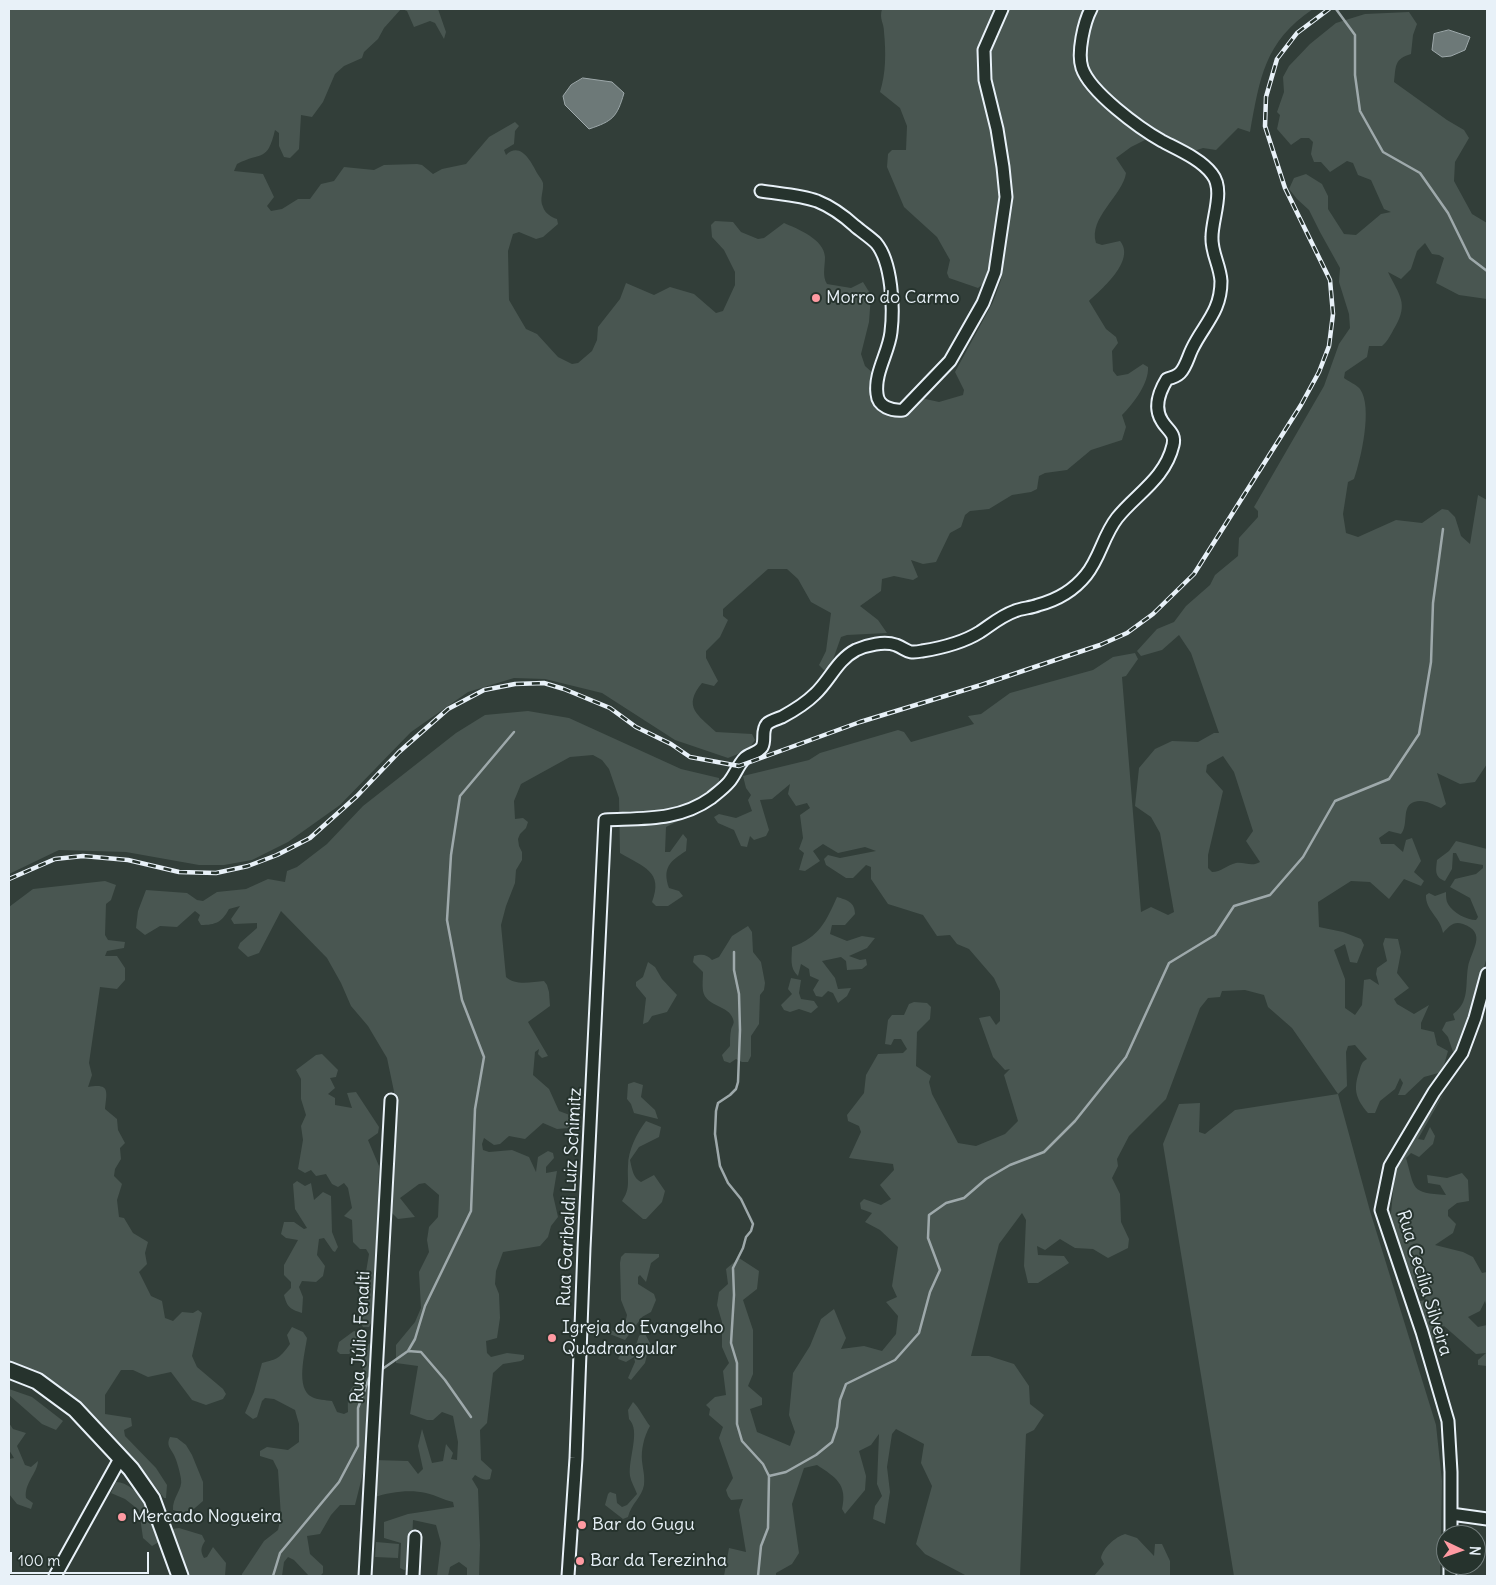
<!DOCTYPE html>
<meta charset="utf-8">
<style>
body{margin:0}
#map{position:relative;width:1496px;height:1585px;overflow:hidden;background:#323e39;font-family:Delius,sans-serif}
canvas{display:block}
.frame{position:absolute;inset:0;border:10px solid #e8f1f8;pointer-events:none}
.north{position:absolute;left:1436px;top:1525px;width:50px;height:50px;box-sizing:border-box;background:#26332d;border:1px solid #747f7e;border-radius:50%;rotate:93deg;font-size:14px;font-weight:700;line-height:20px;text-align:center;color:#e8f1f8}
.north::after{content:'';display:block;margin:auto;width:18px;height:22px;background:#ff9aa2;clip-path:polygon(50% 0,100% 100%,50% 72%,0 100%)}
.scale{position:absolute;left:10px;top:1552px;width:139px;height:22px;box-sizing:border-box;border:2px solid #e8f1f8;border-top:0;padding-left:6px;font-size:15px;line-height:18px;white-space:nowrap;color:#e8f1f8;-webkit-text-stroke:4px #26332d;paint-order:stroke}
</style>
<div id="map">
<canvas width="1496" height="1585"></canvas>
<div class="frame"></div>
<div class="north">N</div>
<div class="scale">100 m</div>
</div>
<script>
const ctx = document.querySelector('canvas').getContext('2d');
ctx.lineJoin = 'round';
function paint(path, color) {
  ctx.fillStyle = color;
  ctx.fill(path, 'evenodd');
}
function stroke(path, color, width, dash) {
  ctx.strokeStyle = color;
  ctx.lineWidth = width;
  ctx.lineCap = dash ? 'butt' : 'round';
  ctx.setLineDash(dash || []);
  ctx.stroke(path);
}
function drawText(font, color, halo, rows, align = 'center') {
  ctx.font = font + ' Delius,sans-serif';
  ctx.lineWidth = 4;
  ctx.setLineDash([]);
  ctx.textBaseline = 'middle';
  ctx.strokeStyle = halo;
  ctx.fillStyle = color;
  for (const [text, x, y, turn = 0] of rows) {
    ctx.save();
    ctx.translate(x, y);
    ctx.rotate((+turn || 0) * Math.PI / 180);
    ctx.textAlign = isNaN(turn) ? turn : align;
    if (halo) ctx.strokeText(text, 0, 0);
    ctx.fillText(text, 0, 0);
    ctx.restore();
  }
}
const green = new Path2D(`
 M9 9H401L384 28 378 39 364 52 362 58 344 66 335 74 323 102 312 117 301 115 299 149 290 158 284 157 279 146V133L275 130C267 163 262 151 237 164L234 171 263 174 274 197 267 206 271 211 282 209 298 199H310L321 184 334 181 344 167 374 170 384 165 417 164 422 165 433 174 442 169 466 164 489 137 515 122 519 126 515 131 514 144 504 150 506 155C520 141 531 161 537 173 539 176 542 180 543 183 544 191 539 199 543 207 545 213 551 217 557 219L558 224 543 237 536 239 519 232 513 234 508 251 509 300 526 329 537 334 558 357 572 364 578 363 592 351 597 340 598 327 620 299 626 283 654 295 670 287 694 294 716 313 723 311 735 285V272L724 250 712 237 711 225 715 221 733 222 741 232 758 239 764 238 784 223C798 229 824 239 825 257 825 267 822 276 827 284L851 288 863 282 871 295 869 322 861 354 865 366 874 374 876 395 892 412 921 398 939 402 963 395 964 390 955 372 993 302 1001 280 1004 245 996 238 984 283 978 288 949 278 947 273 950 260 937 237 904 207 887 167 888 154 892 150H906L907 126 900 108 880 92C886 73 886 53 884 32 884 22 879 20 882 9H1313C1264 42 1260 78 1250 132L1238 128 1216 150 1203 148 1191 152 1177 141 1155 135 1131 147 1116 158 1126 173C1123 195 1088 218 1096 243L1102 245 1120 241C1136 260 1102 289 1089 301L1106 329 1116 337 1118 343 1112 351 1113 371 1117 376 1128 374 1143 364 1148 367C1149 383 1134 403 1122 415L1126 427 1122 440 1091 450 1067 470 1045 473 1039 476 1037 489 1031 492 1012 495 989 509 970 511 965 515 961 527 950 533 936 562 923 564 911 560 918 577 913 580 894 576 882 579 881 591 860 606 878 620 887 633 847 635 841 637 830 668 824 670 819 665 826 651 831 613 811 602 798 579 787 569H768L723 609V616L728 620 720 637 706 651V658L718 681 714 686 702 683C682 707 698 715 716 732L752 734 755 740 748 750 728 758 675 740 602 693 545 679 514 678 468 692 411 732 340 805 288 842 252 860 224 865H199L126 852 59 850 9 874Z
 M402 9H438L446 32 444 39 435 23 430 21 414 27 407 11Z
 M1409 12 1417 24 1413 35 1411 54C1394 59 1396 66 1394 82L1447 120 1464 130 1469 138 1455 162 1454 181 1472 214 1487 223V299L1459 295 1436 283 1444 258 1439 255 1432 254 1425 243 1417 251 1411 269 1401 279 1388 272C1399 295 1409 303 1395 327 1391 334 1388 341 1382 346H1369L1367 357 1345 372 1344 378C1348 381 1357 385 1360 389 1373 407 1361 459 1354 479L1348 482 1343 514 1346 533 1358 537 1396 520 1422 523 1442 509 1448 510 1455 517 1461 536 1470 544 1478 495 1487 500V764L1475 782 1460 784 1437 773 1446 804 1441 808C1431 804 1424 799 1414 802 1401 806 1409 825 1401 834L1389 831 1379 838 1381 844H1394L1403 852 1406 840 1412 838 1421 861 1414 872 1424 881 1421 886 1404 879 1389 899 1370 882 1351 881 1318 902 1319 927 1343 932 1361 939 1364 945 1357 963 1350 962 1345 944 1334 950 1345 979V1008L1355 1015 1362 1005 1364 980 1370 979 1379 985 1376 974 1377 968 1387 961 1383 944 1385 938 1398 939 1401 952 1397 973 1409 988 1394 999 1397 1004 1414 1014 1429 1005 1421 1023V1029L1434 1032 1437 1045 1448 1051 1442 1072 1424 1077 1405 1095H1398L1403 1083 1400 1078 1395 1089 1380 1101 1375 1113H1368C1356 1099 1353 1090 1359 1072 1361 1066 1361 1062 1367 1059L1355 1045 1348 1046 1346 1052 1347 1086 1338 1094 1370 1211 1436 1425 1442 1481 1440 1576H1234L1163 1144 1179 1104 1200 1103 1199 1132 1205 1134 1235 1110 1338 1094 1292 1028 1268 1007 1264 995 1245 990 1222 991 1220 997 1208 998 1200 1008 1166 1099 1129 1136 1117 1159 1118 1166 1112 1178 1120 1194 1121 1222 1129 1239 1128 1248 1108 1258 1093 1249 1075 1248 1060 1239 1045 1250 1037 1246 1038 1255 1064 1256 1069 1263 1038 1283H1028L1024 1266 1026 1220 1022 1213 999 1244 971 1356H989L1014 1364 1029 1386 1030 1404 1044 1415 1034 1430 1026 1434 1020 1576H967L925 1554 916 1544 932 1486 921 1463 924 1444 896 1429 892 1434 887 1467 890 1492 885 1524 873 1519 875 1506 882 1496 877 1484 879 1434 871 1445 859 1451 866 1476 865 1490 845 1514 842 1509C848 1484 835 1477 817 1465L804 1468 792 1504 799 1553 792 1564 776 1573V1576H724L729 1548 746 1552 739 1510 743 1499 731 1500 728 1496 726 1490 733 1478 719 1438 723 1427 709 1415 710 1409 706 1405 715 1397 726 1395 723 1371 729 1363 722 1347V1322L717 1305 719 1292 728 1284 726 1269 739 1258 759 1271 757 1289 743 1300 753 1330V1374L748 1386 762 1398V1405L750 1409 757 1432 790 1446 795 1432 789 1415 793 1373 810 1346 821 1319 834 1309 846 1338 841 1349 864 1346 882 1351 896 1334 898 1316 886 1302 897 1297 892 1286 898 1247 880 1230 865 1222 872 1213 861 1209 860 1203 864 1199 881 1205 891 1199 880 1185 894 1170 893 1164 849 1158 861 1132 859 1126 848 1121 847 1115 864 1093 866 1075 878 1054 903 1053 907 1049 901 1039H894L891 1045 885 1044 888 1020 892 1015H904L909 1004 914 1002 927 1003 931 1007 930 1019 917 1032 916 1066 931 1076 929 1082 932 1094 958 1143 976 1146 1005 1134 1018 1121 1004 1075 1010 1069 1005 1070 993 1057 979 1018 990 1016 996 1025 1000 1021V991L994 978 969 949 957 944 950 935 937 936 923 915 888 904 871 879V867L866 865 853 878H846L826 865 824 859 828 855 840 858 876 851 865 847 838 853 823 844 813 851 820 861 805 871 799 870 804 853 799 849 803 838 800 815 810 808 807 803 796 806 788 794 790 784 772 799 760 800 769 830 766 836 754 840 750 836 747 847 741 846 734 830 718 823 714 817 719 814 736 818 752 811 748 800 751 795 746 788 743 776 809 760 820 753 898 730 904 732 911 742 974 724 968 716 981 714 1010 693 1093 670 1113 657 1135 653 1138 659 1126 676 1122 677 1141 912 1151 907 1168 915 1174 912 1160 833 1151 817 1135 806 1139 768 1155 749 1172 741 1198 742 1214 733H1219L1191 653 1179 635 1162 650 1141 656 1137 651 1157 629 1174 622 1186 606 1210 585 1215 575 1238 556 1239 538 1258 517V511L1254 507 1324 386 1339 344 1350 328 1349 314 1339 282 1340 268 1320 232 1309 210 1297 199 1289 189 1294 178 1306 174 1322 184 1328 196V209L1344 234 1356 235 1381 214 1391 212 1384 209 1371 180 1358 175 1353 163 1347 161 1330 172 1321 162H1314L1311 154 1313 142 1309 138H1301L1291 145 1277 129 1280 115 1277 112 1284 92 1283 77 1289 66 1310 44 1336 23 1365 14ZM1223 756 1234 772 1253 831 1246 841 1260 862C1252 867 1245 862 1236 863 1227 865 1221 872 1212 872L1208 868V855L1223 791 1206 772 1207 765Z
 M528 711 569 718 681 769 719 778V793L715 803 666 827 665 852H670L683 834 687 839 686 851C670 861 662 868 669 888L679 891 683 896 668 906H656L652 902C664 871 643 867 620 853L619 798 609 769 602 760 593 755 570 757 521 784 514 801 515 819 523 818 528 822 526 828 520 834 518 839 519 846 522 852V860L516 870 515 883 506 906 501 925 506 977C515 986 532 982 544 981L547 985 549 992 550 1006 528 1022 548 1056 542 1058 538 1054 539 1049 535 1052 533 1075 549 1089 559 1111 575 1117 581 1127 557 1129 543 1123 525 1139 509 1136 500 1144 494 1145 484 1138 482 1144 483 1150 489 1152 512 1150 529 1157 536 1172 538 1157 548 1151 553 1153 554 1158 546 1167V1173L557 1171 553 1195 558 1217 551 1226 548 1237 540 1246 503 1252 496 1271 495 1284 499 1294 500 1318 497 1338 486 1341 487 1353 491 1357 507 1353 524 1355V1359L521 1361 503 1364 493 1373 487 1423 480 1430 481 1460 492 1470 490 1479C484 1481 480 1478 475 1475L472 1479 478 1489 480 1545 479 1576H467V1568L459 1562 450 1567 448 1576H437L441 1543 436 1525 413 1520 411 1563 408 1569 404 1570 400 1568 401 1543 384 1538V1522L408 1514 454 1507 453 1502C443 1500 436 1495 426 1493 410 1489 390 1492 374 1497V1460L408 1461 418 1474 423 1469 418 1446 422 1429 432 1463 443 1461 446 1444 453 1453 451 1459 457 1460 458 1442 453 1416 442 1412 433 1420H427L410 1414 418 1366 396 1363V1345L415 1322 421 1308 419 1272 429 1252 427 1240 429 1227 438 1217 439 1195 425 1183 419 1184 400 1198 415 1217 398 1219 392 1213 396 1101 387 1058 368 1026 351 1006 341 983 327 958 281 911 259 953 248 957 238 948 240 943 257 928V923L234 924 231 919 240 906 229 909C222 922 216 925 201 925L198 920 200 915 195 911 177 927 160 926 145 935 136 928 138 911 146 890 187 893 197 900 203 901 217 892 246 889 268 879 285 882 287 871 297 867 327 844 363 806 456 733 485 715Z
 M1456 841 1487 849V957L1460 1046 1457 1051 1453 1052 1448 1037 1442 1030 1446 1022 1455 1020 1453 1014C1470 1002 1465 985 1468 967 1471 950 1488 933 1463 924 1453 921 1450 926 1443 933 1441 918 1425 910 1426 895L1429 893 1435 896 1446 892C1446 896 1446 901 1448 904 1453 913 1467 920 1476 920L1478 917 1470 898 1450 887 1455 879 1476 874 1483 868V865L1460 861 1456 853H1453L1452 869 1445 881C1434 877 1436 870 1437 860L1449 851Z
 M105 881 116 885 111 900 106 904 105 935 108 940 125 942 124 948 107 951 105 956H117L125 968V980L117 989 100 987 89 1063 92 1075 88 1087C110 1083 107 1091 105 1109L117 1119 118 1130 125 1143 120 1148 121 1159 115 1169 114 1176 122 1184 117 1200 119 1217 124 1218 133 1233 148 1242 145 1253 147 1264 139 1272 151 1296 162 1301 165 1318 173 1321 182 1312 193 1313 198 1310 202 1313 192 1356 197 1367 223 1389 226 1394 223 1399 206 1405 192 1400 171 1372 148 1377 133 1370H121L105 1395V1414L131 1418 132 1426 124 1430 125 1436 156 1468 167 1485 166 1498H164L136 1462 59 1387 30 1370 9 1364V907L33 889Z
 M837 897C847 900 855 902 855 914L845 925H832L830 934 847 941 862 936 875 938 867 948 849 956 860 960 866 959 867 965 862 969 847 970 846 961 841 957 822 961 835 978 838 989 851 988 847 996 838 1003 833 993 828 991 822 997 816 996 813 990 819 980 810 976 809 969 801 964 798 976C789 968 792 957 792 947 820 937 826 921 837 897Z
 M748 926 752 932 753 952 761 962 765 983 764 990 760 995 759 1024 751 1036V1056L748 1062H742L736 1059 730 1063 724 1061 722 1055 730 1046C730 1041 730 1035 731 1030 732 1025 735 1024 733 1019 729 1005 706 1007 703 991 702 985 703 978 703 972L693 962 694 956C702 954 706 954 712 960L719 957 732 936Z
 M648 962 655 967 662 979 677 995 667 1012 652 1016 648 1022 643 1024 646 998 636 986V982L643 977Z
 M791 978 801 980 799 993 801 999 814 1001 818 1007 811 1013 799 1009 790 1012 784 1010 781 1005 792 994 788 989Z
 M322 1054 338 1070 336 1077 330 1078 335 1088 328 1094 335 1098V1105L352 1108 347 1093 356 1092 379 1127 378 1133 368 1140 379 1166 375 1316 369 1327H363L360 1321 365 1308 364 1284 369 1254 366 1249H360L353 1242 352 1220 344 1216 352 1208 348 1188 344 1183 338 1187 332 1184 326 1174 316 1176 311 1170 305 1173 298 1169 303 1140 301 1126 306 1115 301 1099V1079L296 1070 316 1055Z
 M634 1082 643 1085 641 1097 655 1110 658 1119 634 1113 631 1104 627 1099 628 1084Z
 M1444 1093 1418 1139 1424 1140 1430 1127 1435 1136 1433 1144 1419 1157 1411 1153 1406 1158C1415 1189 1410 1193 1446 1195L1440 1185 1428 1183 1427 1175 1447 1178 1462 1173 1468 1180 1469 1201 1457 1203 1448 1210V1216L1456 1224 1453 1233 1435 1245 1463 1252 1473 1257 1482 1273 1487 1272V1308L1485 1301 1480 1311 1468 1317 1478 1327 1487 1325V1366L1478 1365V1360L1486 1353 1476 1354 1444 1326 1435 1332 1434 1344 1429 1343 1428 1330 1422 1318 1420 1301 1426 1300 1421 1292 1409 1281 1390 1224 1395 1171 1401 1156Z
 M646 1121 661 1127 659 1137 639 1147 630 1160C632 1169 633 1178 641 1182L654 1175 665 1191 662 1202 646 1219H643L622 1201C631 1188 627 1180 628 1166 628 1150 637 1133 646 1121Z
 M297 1181 305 1186 311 1183 314 1200 323 1192 331 1196 332 1232 338 1247 335 1252 333 1251 324 1238 319 1239 317 1255 325 1266 323 1276 316 1282 302 1281 299 1287 303 1297 302 1313C290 1309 287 1307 284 1295L291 1288V1282L284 1275V1265L298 1240 286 1238 281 1234 284 1222H294L304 1229 307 1228 295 1209 293 1184Z
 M625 1253 659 1254V1257L651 1263 646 1282 640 1275 638 1277V1284L654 1294 656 1300 651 1312 642 1317 625 1340 597 1329 602 1327 616 1332 625 1324 627 1315 621 1300 620 1263 621 1257Z
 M292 1327 303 1332 307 1338C305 1353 295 1389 312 1397 317 1400 326 1400 332 1401L337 1412 344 1414 348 1412C348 1396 346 1389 361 1381 362 1369 366 1359 366 1347L370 1343 372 1346 365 1465 355 1505H340L331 1515 320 1534 307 1536 310 1554 323 1566V1573L320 1576H309L294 1560 288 1557 284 1562 282 1576H242V1574L264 1541 278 1530 281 1517 278 1470 273 1460 260 1456V1451L267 1447 288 1450 299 1442V1424L295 1410 274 1399 265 1398 262 1401 257 1417 253 1419 245 1413 254 1392 262 1363C278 1359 280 1358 290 1344L287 1335Z
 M354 1331 357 1332V1348L349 1354H340L337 1351 339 1342Z
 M644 1332 650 1343 645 1363 631 1380 628 1378 635 1362 634 1357 626 1362 618 1359 621 1353 636 1345 639 1336Z
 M9 1389 32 1397 63 1421 56 1430 42 1424 9 1395Z
 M633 1402C638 1406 645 1420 650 1426 644 1436 641 1450 642 1461 643 1470 645 1476 644 1485 642 1497 631 1504 628 1517L623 1519 605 1505 608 1494 610 1492 616 1494 617 1503 622 1507 627 1505 637 1494C635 1488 631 1482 630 1476 628 1458 641 1431 629 1419L628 1410Z
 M9 1423 13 1429 26 1433 17 1446 25 1465 31 1467 38 1461C37 1474 24 1483 26 1498L33 1503 31 1509 17 1504 9 1494V1459L14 1458 9 1450Z
 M170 1437 177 1438 186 1445 192 1455 203 1482V1501L188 1514 173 1510C172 1498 183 1489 181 1479 180 1472 177 1461 174 1455 170 1448 166 1445 170 1437Z
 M116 1482C138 1482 162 1523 159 1542L152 1546 143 1538 139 1510 125 1499 111 1493Z
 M179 1528 202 1535 205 1541C201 1547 200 1551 204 1558L207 1557 213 1547 226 1563 225 1576H188L172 1529Z
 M1125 1534 1137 1538 1154 1556 1155 1544H1162L1170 1561V1576H1094L1104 1564 1101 1558C1103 1548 1115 1537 1125 1534Z
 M376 1542 399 1544 398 1558 375 1557Z`);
const water = new Path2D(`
 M1449 30 1470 37 1465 50 1451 56 1442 57 1432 50 1434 34Z
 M583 78 612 82 624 93C617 117 613 121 589 129L565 105 563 96 571 85Z`);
const stream = new Path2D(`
 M1336 9 1355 35V75L1360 111 1383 152 1420 173 1448 213 1470 258 1487 271
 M734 952V970L739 994 740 1030 738 1082 736 1089 730 1095 718 1103 716 1111 715 1134 720 1166 728 1183 741 1199 753 1224 751 1231 746 1237 743 1248 733 1268 734 1295 731 1343 737 1363V1424L742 1441 763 1464 769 1476 768 1528 761 1546 758 1576
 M408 1351 415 1339 425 1306 471 1211 475 1109 484 1057 462 1000 447 920 451 855 460 796 514 732
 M381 1370 408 1351 421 1352 445 1380 471 1417
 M769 1476 786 1472 816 1455 832 1442 837 1427 840 1400 846 1384 895 1360 919 1333 930 1292 940 1270 928 1238 929 1215 946 1203 964 1198 986 1179 1010 1165 1044 1152 1075 1121 1126 1057 1169 963 1215 935 1234 906 1270 895 1303 857 1335 801 1389 779 1419 734 1431 662 1433 603 1443 529
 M273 1576 280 1553 339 1482 358 1446V1408L369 1378 372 1376`);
const street = new Path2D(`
 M761 191C780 194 800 195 817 201 832 207 844 216 855 226 862 232 870 237 876 243 892 262 894 308 891 332 889 352 874 373 877 394 878 407 892 411 903 410L950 361 983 303 995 272 1006 197 1003 167 997 129 985 80 984 50 1002 9
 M1451 1514 1487 1519
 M1451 1535V1472L1448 1421 1422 1332 1381 1210 1390 1166 1434 1092 1462 1053 1475 1018 1487 974
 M55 1576 121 1457
 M365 1576 391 1100
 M413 1576 415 1537
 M568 1576 576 1458 584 1248 605 820C643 818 679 821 711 798 717 793 724 788 729 782 735 775 738 765 745 758 749 754 758 753 762 747 766 740 761 731 767 724 770 721 777 719 782 717 793 711 806 703 815 694 830 680 837 660 856 650 867 645 884 641 896 645 908 650 907 654 922 651 941 648 964 642 980 632 992 624 1001 616 1015 611 1022 608 1031 608 1038 605 1057 600 1074 590 1086 575 1100 558 1103 536 1117 518 1136 494 1165 479 1173 445 1176 433 1167 430 1162 421 1153 407 1159 392 1167 379 1171 378 1177 376 1180 373 1186 367 1188 357 1192 349 1204 324 1221 312 1221 281 1220 265 1211 252 1212 237 1212 218 1225 190 1212 174 1201 159 1177 149 1162 141 1139 128 1090 92 1082 68 1077 53 1084 22 1091 9
 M1450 1576V1565`);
const secondary = new Path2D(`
 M9 1370 37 1381 75 1409 131 1469 152 1499 180 1576`);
const rail = new Path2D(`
 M9 879 55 859 83 856 128 860 179 872 216 873 248 866 277 855 310 838 357 796 399 752 448 709 484 690 515 684 544 683 564 689 610 708 636 727 671 744 690 757 739 766 860 722 981 685 1100 645 1127 633 1153 614 1194 574 1301 405 1319 372 1329 346 1333 314 1330 280 1285 188 1265 126 1266 97 1277 59 1297 33 1329 9`);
const markers = [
 [816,298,5,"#ff9aa2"],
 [552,1338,5,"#ff9aa2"],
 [122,1517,5,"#ff9aa2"],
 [582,1525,5,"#ff9aa2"],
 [580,1561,5,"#ff9aa2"]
];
const poiNames = [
 ["Morro do Carmo",826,298],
 ["Igreja do Evangelho",562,1328],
 ["Quadrangular",562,1349],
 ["Mercado Nogueira",132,1517],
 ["Bar do Gugu",592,1525],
 ["Bar da Terezinha",590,1561]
];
const streetNames = [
 ["Rua Garibaldi Luiz Schimitz",570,1197,-87],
 ["Rua Cecília Silveira",1424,1283,73],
 ["Rua Júlio Fenalti",361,1337,-87]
];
paint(green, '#495651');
paint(water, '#6d7978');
stroke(water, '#9ea9ab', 1);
stroke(stream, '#9ea9ab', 2.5);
stroke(street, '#e8f1f8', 15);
stroke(secondary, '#e8f1f8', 19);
stroke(street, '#26332d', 11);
stroke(secondary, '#26332d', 15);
stroke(rail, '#e8f1f8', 4.5);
stroke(rail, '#26332d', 2.5, [8]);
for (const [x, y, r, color] of markers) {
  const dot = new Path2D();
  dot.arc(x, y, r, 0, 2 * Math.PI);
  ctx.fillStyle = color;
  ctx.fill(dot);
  stroke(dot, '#26332d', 2);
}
drawText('18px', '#e8f1f8', '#26332d', poiNames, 'left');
drawText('18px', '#e8f1f8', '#26332d', streetNames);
</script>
